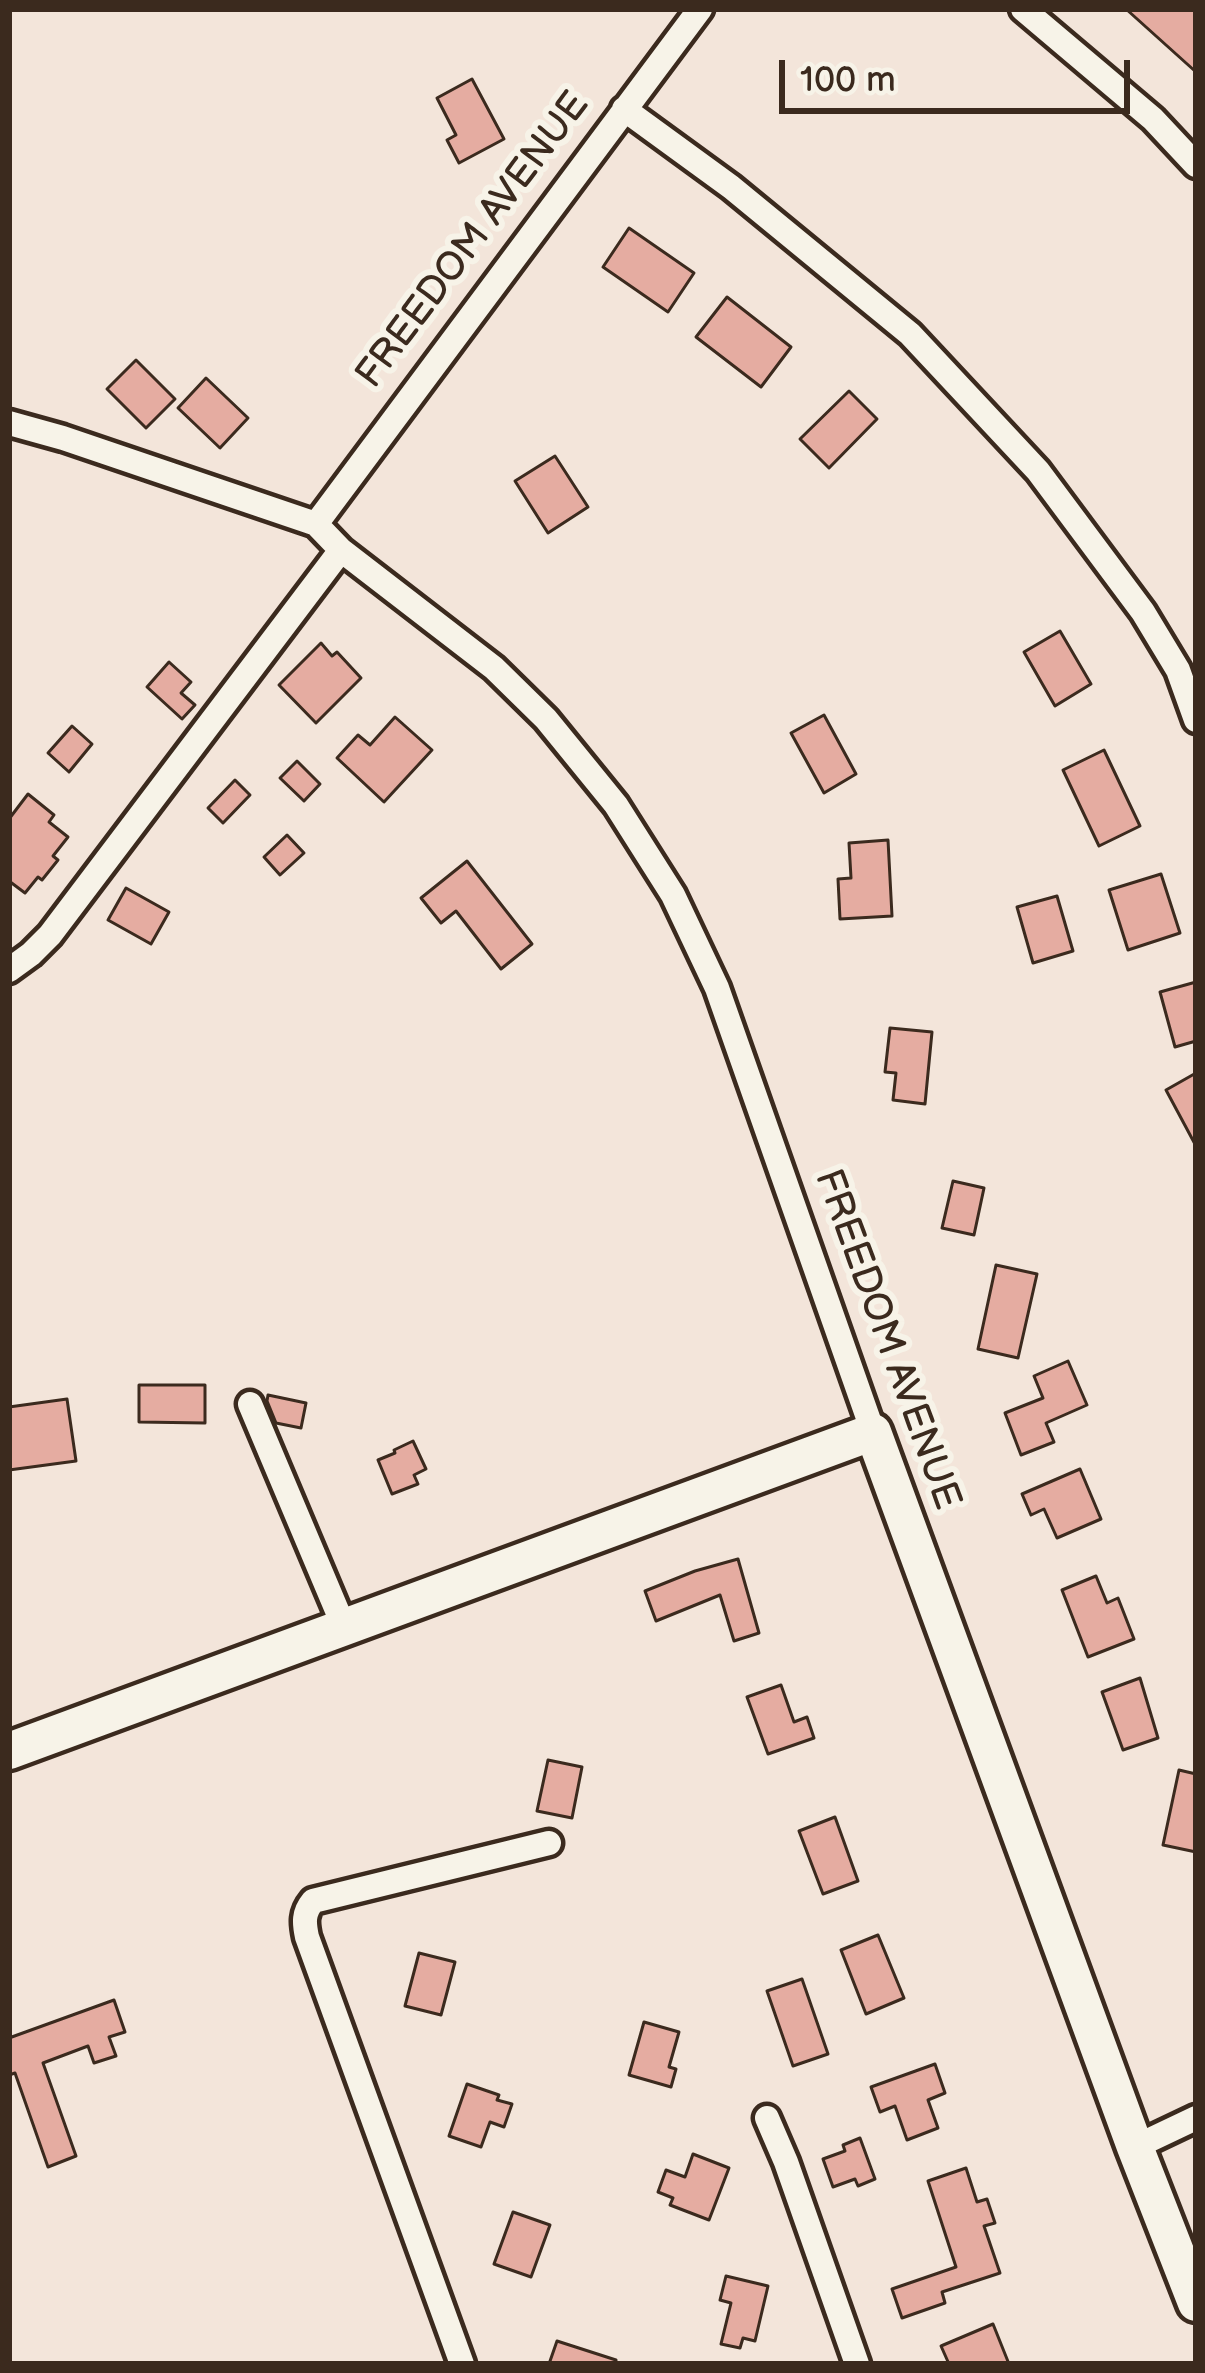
<!DOCTYPE html>
<style>
body{margin:0}
#map{position:relative;width:1205px;height:2373px;overflow:hidden;background:#f3e5da;font-family:"Balsamiq Sans",sans-serif}
canvas{display:block}
.frame{position:absolute;inset:0;border:12px solid #3b2a1e;pointer-events:none}
.scale{position:absolute;left:779px;top:60px;width:351px;height:54px;box-sizing:border-box;border:6px solid #3b2a1e;border-top:0;padding-left:15px;font-size:36px;line-height:42px;white-space:nowrap;color:#3b2a1e;-webkit-text-stroke:9px #f7f3e8;paint-order:stroke}
</style>
<div id="map">
<canvas width="1205" height="2373"></canvas>
<div class="frame"></div>
<div class="scale">100 m</div>
</div>
<script>
const ctx = document.querySelector('canvas').getContext('2d');
ctx.lineJoin = 'round';
function paint(path, color) {
  ctx.fillStyle = color;
  ctx.fill(path, 'evenodd');
}
function stroke(path, color, width, dash) {
  ctx.strokeStyle = color;
  ctx.lineWidth = width;
  ctx.lineCap = dash ? 'butt' : 'round';
  ctx.setLineDash(dash || []);
  ctx.stroke(path);
}
function drawText(font, color, halo, rows, align = 'center') {
  ctx.font = font + ' "Balsamiq Sans",sans-serif';
  ctx.lineWidth = 12;
  ctx.setLineDash([]);
  ctx.textBaseline = 'middle';
  ctx.strokeStyle = halo;
  ctx.fillStyle = color;
  for (const [text, x, y, turn = 0] of rows) {
    ctx.save();
    ctx.translate(x, y);
    ctx.rotate((+turn || 0) * Math.PI / 180);
    ctx.textAlign = isNaN(turn) ? turn : align;
    if (halo) ctx.strokeText(text, 0, 0);
    ctx.fillText(text, 0, 0);
    ctx.restore();
  }
}
const building = new Path2D(`
 M1126 9H1196V72Z
 M472 79 504 139 459 163 447 140 456 135 437 98Z
 M629 228 694 273 668 312 603 267Z
 M727 297 791 347 761 387 696 337Z
 M136 360 175 399 146 428 107 389Z
 M206 378 248 418 220 448 178 408Z
 M849 391 877 419 829 468 800 439Z
 M555 456 588 507 548 533 515 481Z
 M1060 631 1091 684 1055 706 1024 652Z
 M321 643 332 656 337 652 361 678 316 723 279 685Z
 M169 662 191 682 181 693 195 705 182 719 147 687Z
 M824 715 856 774 824 793 791 733Z
 M395 717 432 750 384 802 337 758 358 735 370 745Z
 M72 726 92 744 69 772 48 753Z
 M1104 750 1140 826 1099 846 1063 770Z
 M297 761 320 784 304 801 280 778Z
 M235 780 250 795 223 823 208 808Z
 M28 794 54 815 49 822 68 837 53 856 58 860 42 880 38 877 25 893 9 881V819Z
 M287 835 304 853 280 875 264 857Z
 M888 840 892 916 840 919 838 879 851 878 849 843Z
 M467 861 532 944 501 969 456 911 441 923 421 898Z
 M1161 874 1180 933 1128 950 1109 890Z
 M126 888 169 912 151 944 108 920Z
 M1057 896 1073 951 1033 963 1017 907Z
 M1196 982V1041L1175 1047 1160 992Z
 M890 1028 932 1032 925 1104 893 1100 896 1073 885 1072Z
 M1196 1073V1146L1166 1090Z
 M953 1181 984 1188 974 1235 942 1228Z
 M996 1265 1037 1274 1018 1358 978 1349Z
 M1068 1361 1087 1405 1046 1423 1054 1442 1021 1455 1005 1413 1043 1398 1034 1376Z
 M139 1385H205V1423L139 1422Z
 M268 1395 306 1403 301 1428 276 1423 267 1401Z
 M67 1399 76 1461 9 1470V1407Z
 M413 1441 426 1469 414 1475 418 1484 392 1494 378 1460 395 1453 394 1450Z
 M1080 1469 1101 1519 1057 1538 1044 1509 1031 1515 1022 1494Z
 M738 1559 759 1633 734 1641 720 1595 656 1621 645 1591 695 1571Z
 M1096 1576 1107 1603 1118 1598 1134 1639 1088 1657 1062 1590Z
 M1140 1678 1158 1738 1123 1750 1102 1692Z
 M781 1685 794 1722 807 1717 814 1738 768 1754 747 1697Z
 M548 1760 582 1767 572 1818 537 1811Z
 M1179 1770 1196 1774V1852L1163 1845Z
 M835 1817 858 1881 823 1894 799 1831Z
 M878 1935 904 1998 866 2014 841 1950Z
 M419 1953 455 1962 441 2015 405 2006Z
 M802 1979 828 2054 793 2066 767 1991Z
 M114 2000 125 2032 109 2037 116 2056 94 2063 88 2046 43 2063 76 2156 48 2167 15 2073 9 2075V2038Z
 M644 2022 679 2032 669 2067 676 2069 671 2087 629 2075Z
 M935 2064 945 2093 928 2100 938 2128 907 2140 895 2106 880 2112 871 2087Z
 M467 2084 499 2095 497 2100 512 2104 504 2127 490 2122 481 2147 449 2136Z
 M860 2138 875 2179 858 2186 855 2179 833 2187 823 2159 845 2151 843 2145Z
 M693 2154 729 2168 709 2220 670 2205 673 2198 658 2192 666 2170 685 2177Z
 M966 2168 977 2202 987 2199 995 2223 984 2226 1000 2273 942 2292 945 2303 902 2318 892 2289 956 2267 928 2181Z
 M513 2212 550 2225 531 2277 494 2264Z
 M726 2276 768 2286 755 2341 743 2338 740 2348 721 2344 731 2303 720 2300Z
 M993 2324 1009 2364H949L941 2346Z
 M557 2341 616 2360V2364H549Z`);
const street = new Path2D(`
 M1023 9 1153 119 1196 165
 M624 109 731 187 910 334 1038 471 1143 612 1178 670 1196 720
 M9 423 63 438 316 524 341 550 494 668 546 719 616 805 673 895 717 988 873 1432
 M316 524 700 9
 M9 970 31 954 50 935 341 550
 M250 1404 344 1627
 M767 2118 786 2162 857 2364
 M1135 2147 1196 2118
 M462 2364 307 1937C304 1923 303 1913 313 1901L549 1843`);
const secondary = new Path2D(`
 M9 1751 873 1432 1135 2147 1196 2303`);
const streetNames = [
 ["FREEDOM AVENUE",474,241,-53],
 ["FREEDOM AVENUE",886,1340,70]
];
paint(building, '#e5aca1');
stroke(building, '#3b2a1e', 3);
stroke(street, '#3b2a1e', 33);
stroke(secondary, '#3b2a1e', 45);
stroke(street, '#f7f3e8', 24);
stroke(secondary, '#f7f3e8', 36);
drawText('39px', '#3b2a1e', '#f7f3e8', streetNames);
</script>
